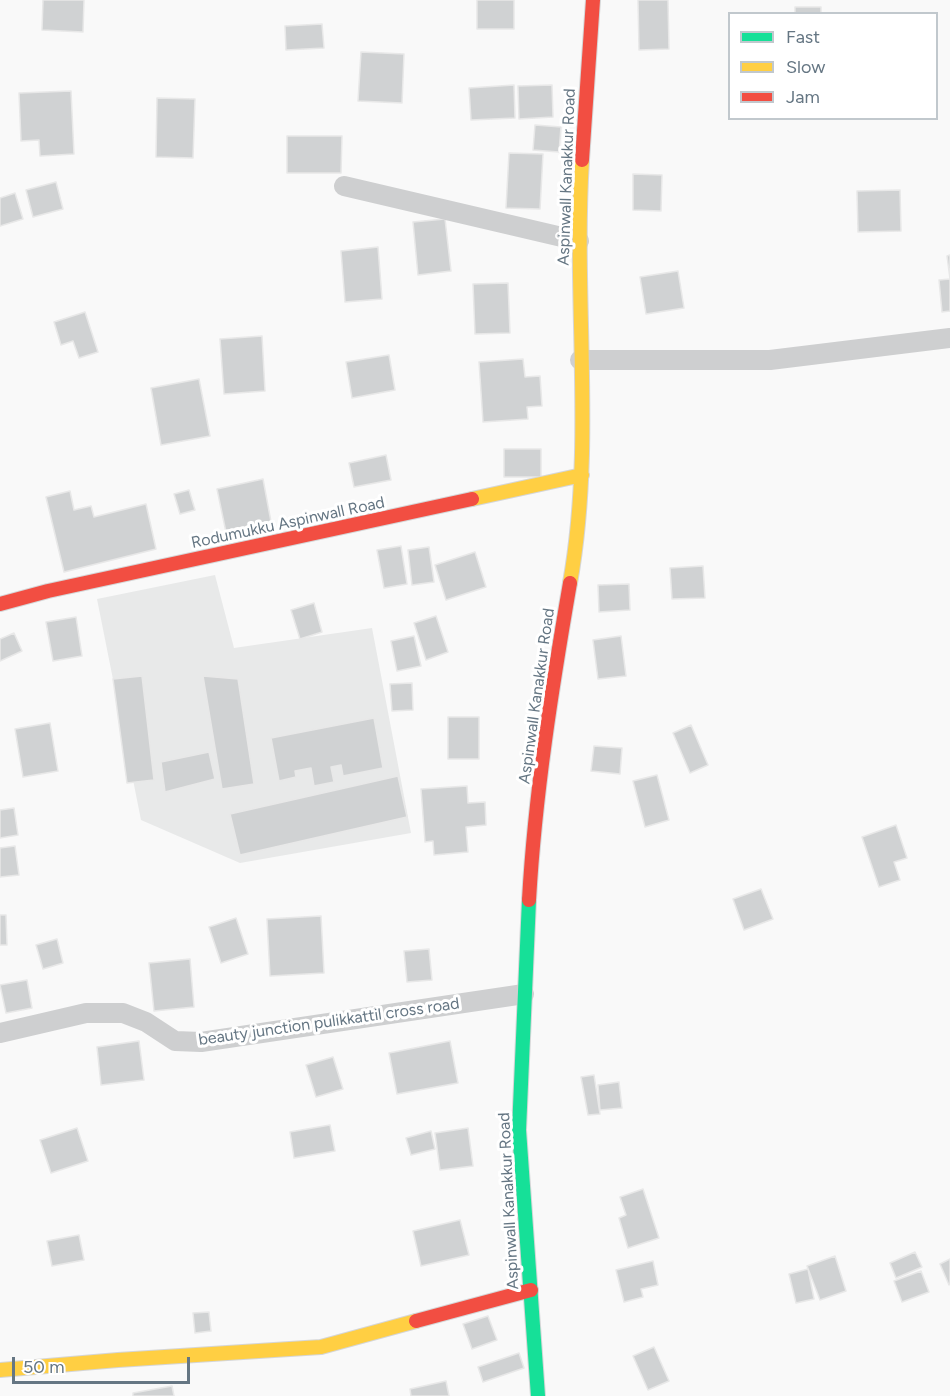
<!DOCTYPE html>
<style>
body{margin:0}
#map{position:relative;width:950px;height:1396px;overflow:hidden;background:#f9f9f9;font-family:Figtree,sans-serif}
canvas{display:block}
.legend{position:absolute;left:728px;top:12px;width:210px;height:108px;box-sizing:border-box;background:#fff;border:2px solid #c1c8cd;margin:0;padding:8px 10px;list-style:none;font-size:18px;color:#657683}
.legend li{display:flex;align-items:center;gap:12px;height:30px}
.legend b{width:30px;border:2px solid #c1c8cd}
.scale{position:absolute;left:12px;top:1357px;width:178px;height:27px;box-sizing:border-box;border:3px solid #657683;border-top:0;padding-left:8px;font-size:18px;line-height:21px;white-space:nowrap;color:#657683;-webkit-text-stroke:4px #fff;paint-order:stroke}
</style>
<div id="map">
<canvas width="950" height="1396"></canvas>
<ul class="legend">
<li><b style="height:8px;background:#16e098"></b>Fast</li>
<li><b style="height:8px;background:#ffcf43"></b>Slow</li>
<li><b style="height:8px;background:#f24e42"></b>Jam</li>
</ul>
<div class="scale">50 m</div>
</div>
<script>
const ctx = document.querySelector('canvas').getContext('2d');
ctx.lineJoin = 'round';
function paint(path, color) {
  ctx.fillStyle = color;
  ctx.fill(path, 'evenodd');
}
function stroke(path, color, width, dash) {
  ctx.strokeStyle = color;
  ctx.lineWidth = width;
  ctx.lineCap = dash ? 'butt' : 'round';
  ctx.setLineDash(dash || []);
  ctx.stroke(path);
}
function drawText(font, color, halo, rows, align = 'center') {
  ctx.font = font + ' Figtree,sans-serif';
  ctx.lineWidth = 6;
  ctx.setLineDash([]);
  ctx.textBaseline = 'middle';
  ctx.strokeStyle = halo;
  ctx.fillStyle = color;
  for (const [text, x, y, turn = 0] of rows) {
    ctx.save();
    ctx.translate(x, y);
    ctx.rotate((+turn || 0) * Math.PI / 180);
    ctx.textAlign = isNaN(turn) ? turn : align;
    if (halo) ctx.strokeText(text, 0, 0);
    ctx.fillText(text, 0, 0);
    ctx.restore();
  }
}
const built = new Path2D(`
 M215 575 234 648 372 628 411 833 240 863 141 820 97 599Z`);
const building = new Path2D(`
 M43 0H84L83 32 42 30Z
 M477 0H514V29H477Z
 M638 0H668L669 49 639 50Z
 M795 7H821V14H795Z
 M322 24 324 48 286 50 285 26Z
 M361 52 404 54 402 103 358 101Z
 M514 85 515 118 471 120 469 88Z
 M552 85 553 117 519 119 518 86Z
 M71 91 74 154 40 156 39 140 21 141 19 93Z
 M157 98 195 99 193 158 156 157Z
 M535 125 561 127 559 152 533 150Z
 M287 136H342L341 173H287Z
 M509 153 543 154 540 209 506 208Z
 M633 174 662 175 661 211 633 210Z
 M56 182 63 209 33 217 26 190Z
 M900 190 901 231 858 232 857 191Z
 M15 193 23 219 0 226V198Z
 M445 219 451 271 418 275 413 222Z
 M378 247 382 299 345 302 341 251Z
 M950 255V311L942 312 939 280 950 279 947 256Z
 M678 271 684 308 646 314 640 277Z
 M508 283 510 333 475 334 473 284Z
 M85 312 98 352 79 358 73 341 61 345 54 322Z
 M262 336 265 391 224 394 220 339Z
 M389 355 395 390 352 398 346 362Z
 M523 359 525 377 540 376 542 406 527 407 528 419 483 422 479 362Z
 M199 379 210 436 161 445 151 388Z
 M504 449H541V477H504Z
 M386 455 391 480 354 487 349 463Z
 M263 479 272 527 227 537 217 489Z
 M189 490 195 510 180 514 174 494Z
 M70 491 74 510 91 506 94 517 146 504 156 549 64 572 46 497Z
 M401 546 407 584 384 588 377 550Z
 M429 547 434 582 412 585 408 550Z
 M475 552 486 587 446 600 435 565Z
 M703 566 705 598 672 599 670 568Z
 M629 584 630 610 599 612 598 585Z
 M314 603 322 632 300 639 291 610Z
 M436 616 448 652 426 660 414 623Z
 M76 617 82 656 53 661 46 622Z
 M14 633 22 651 0 661V639Z
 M414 636 421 666 397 671 391 641Z
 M621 636 626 676 598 679 593 640Z
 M142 676 154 780 127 783 113 679Z
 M203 676 238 679 254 784 222 789Z
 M412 683 413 710 392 711 390 684Z
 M448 717H479V759H448Z
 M374 718 383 768 343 776 341 765 331 767 334 782 314 786 311 768 295 771 296 777 279 781 271 738Z
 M50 723 58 771 23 777 15 729Z
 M691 725 708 765 690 773 673 733Z
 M594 746 622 748 620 774 591 771Z
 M209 752 215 779 165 792 161 762Z
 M657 775 669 820 645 827 633 781Z
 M398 776 407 817 240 855 230 814Z
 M467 786 468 803 485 802 486 825 466 827 468 852 434 855 433 841 425 842 421 789Z
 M14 808 18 835 0 838V810Z
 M896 825 907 858 894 862 900 880 879 887 862 837Z
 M15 846 19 875 0 877V848Z
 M761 889 773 919 744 930 733 899Z
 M0 915H6L7 945H0Z
 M321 916 324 973 270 976 267 919Z
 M236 918 248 954 221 963 209 927Z
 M57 939 63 963 43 969 36 945Z
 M429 949 432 980 407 982 404 951Z
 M190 959 194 1007 154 1011 149 963Z
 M27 980 32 1008 6 1013 0 985Z
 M139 1041 144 1080 101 1085 97 1047Z
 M450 1041 458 1083 397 1094 389 1053Z
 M333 1057 343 1089 316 1097 306 1065Z
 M594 1075 600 1114 588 1115 581 1077Z
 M619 1082 622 1108 600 1110 598 1085Z
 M330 1125 335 1151 294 1158 290 1132Z
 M77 1128 88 1161 51 1173 40 1140Z
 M468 1128 473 1166 440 1170 435 1133Z
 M431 1131 435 1149 411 1155 406 1138Z
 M643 1189 659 1238 628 1248 619 1218 626 1215 620 1197Z
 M460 1220 469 1255 421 1266 413 1231Z
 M79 1235 84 1260 52 1266 47 1241Z
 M915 1252 922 1267 896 1278 890 1263Z
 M835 1256 846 1291 820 1300 807 1266Z
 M950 1259V1284L949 1285 940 1264Z
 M653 1261 658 1285 641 1289 643 1297 624 1302 616 1270Z
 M808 1269 814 1299 796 1303 789 1274Z
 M921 1271 929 1292 902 1302 894 1281Z
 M209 1312 211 1331 195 1333 193 1313Z
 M488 1316 497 1340 472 1349 463 1324Z
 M654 1347 669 1381 648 1390 633 1356Z
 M519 1353 524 1368 483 1382 478 1367Z
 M446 1381 449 1396H411L410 1389Z
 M172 1386 174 1396H133V1393Z`);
const street = new Path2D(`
 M344 186 579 241
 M580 360H770L950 338
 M0 1033 86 1013H123L146 1022 175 1041 201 1042 524 994`);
const fast = new Path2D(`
 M529 900 519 1130 538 1396`);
const slow = new Path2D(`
 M472 499 582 475
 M570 583C595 443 573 300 582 160
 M0 1370 118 1360 321 1347 416 1321`);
const jam = new Path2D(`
 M582 160 593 0
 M0 604 48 591 472 499
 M529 900C535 794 552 687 570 583
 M416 1321 531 1290`);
const streetNames = [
 ["Aspinwall Kanakkur Road",567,177,-88],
 ["Rodumukku Aspinwall Road",288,523,-12],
 ["Aspinwall Kanakkur Road",537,696,-82],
 ["beauty junction pulikkattil cross road",329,1022,-8],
 ["Aspinwall Kanakkur Road",509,1201,-93]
];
paint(built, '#e8e9e9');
paint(building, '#d0d2d3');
stroke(building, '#e8e8e8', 1.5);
stroke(fast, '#d5d6d7', 16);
stroke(slow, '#d5d6d7', 16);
stroke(jam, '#d5d6d7', 16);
stroke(street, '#cecfd0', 20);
stroke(fast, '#16e098', 14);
stroke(slow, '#ffcf43', 14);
stroke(jam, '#f24e42', 14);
drawText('16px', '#657683', '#fff', streetNames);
</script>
